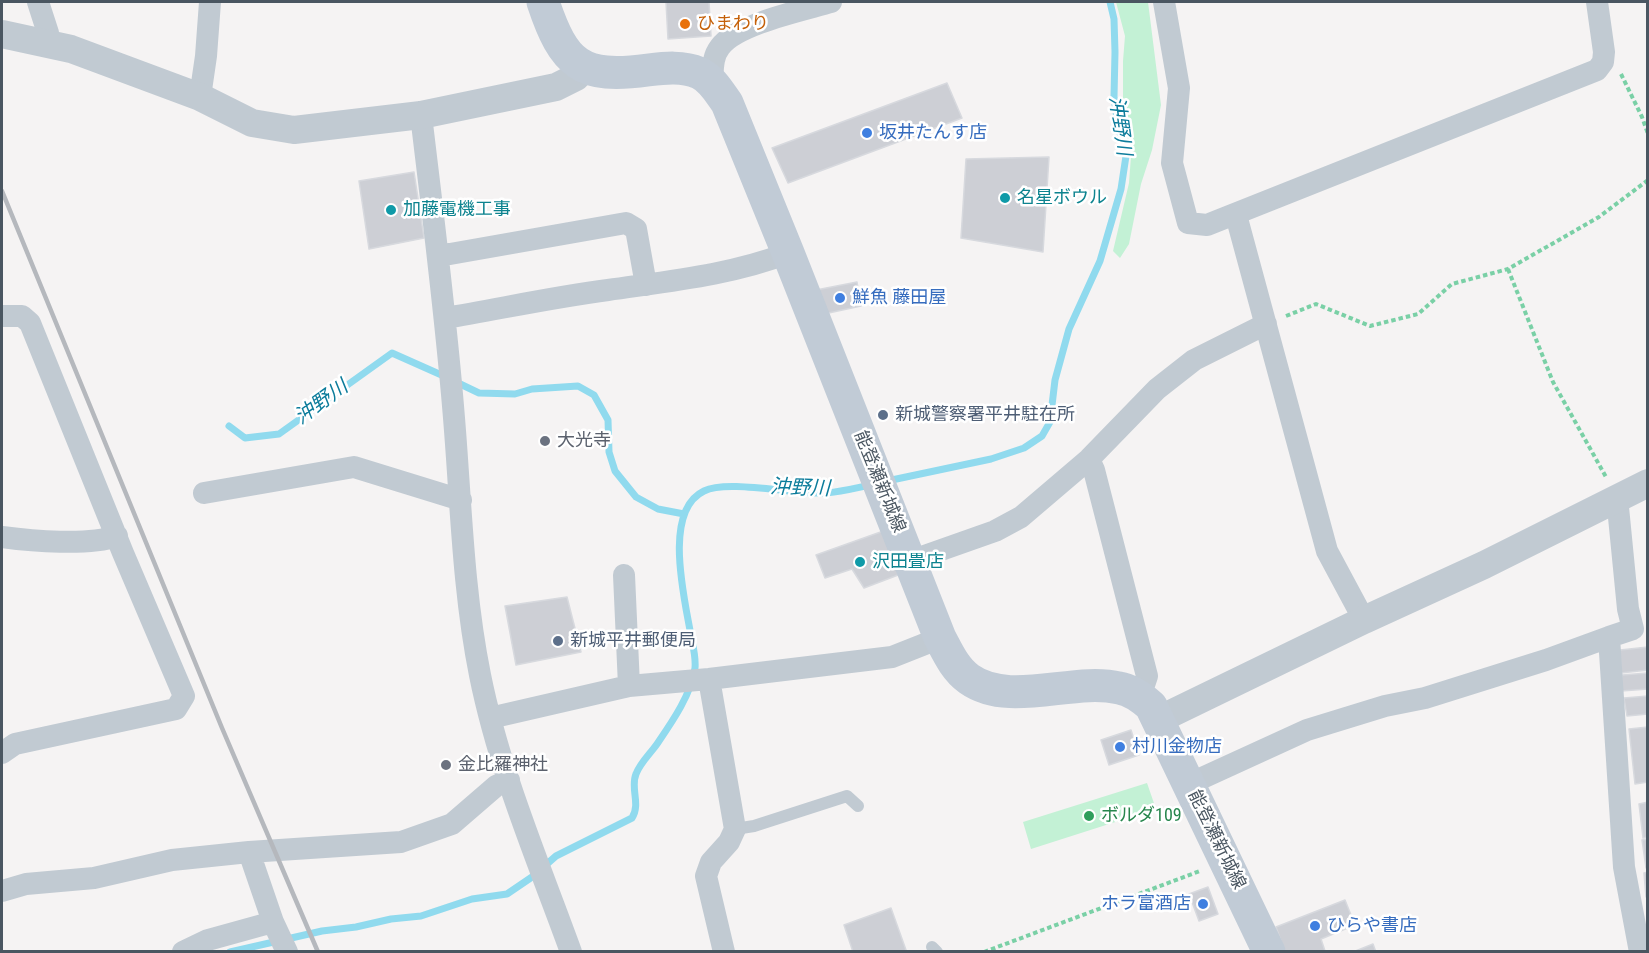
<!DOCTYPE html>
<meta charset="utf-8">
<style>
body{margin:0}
#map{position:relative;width:1649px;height:953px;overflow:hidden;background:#f5f3f3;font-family:"Roboto Condensed",sans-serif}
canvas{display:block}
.frame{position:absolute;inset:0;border:3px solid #4a5661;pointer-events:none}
</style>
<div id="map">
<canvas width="1649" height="953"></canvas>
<div class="frame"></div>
</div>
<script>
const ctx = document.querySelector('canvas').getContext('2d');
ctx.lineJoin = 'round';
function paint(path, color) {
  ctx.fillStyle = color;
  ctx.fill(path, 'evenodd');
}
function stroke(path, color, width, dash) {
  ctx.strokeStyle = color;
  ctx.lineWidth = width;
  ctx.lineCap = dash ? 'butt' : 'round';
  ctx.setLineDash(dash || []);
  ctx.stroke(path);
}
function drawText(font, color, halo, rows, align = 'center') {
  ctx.font = font + ' "Roboto Condensed","Noto Sans JP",sans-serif';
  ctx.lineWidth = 5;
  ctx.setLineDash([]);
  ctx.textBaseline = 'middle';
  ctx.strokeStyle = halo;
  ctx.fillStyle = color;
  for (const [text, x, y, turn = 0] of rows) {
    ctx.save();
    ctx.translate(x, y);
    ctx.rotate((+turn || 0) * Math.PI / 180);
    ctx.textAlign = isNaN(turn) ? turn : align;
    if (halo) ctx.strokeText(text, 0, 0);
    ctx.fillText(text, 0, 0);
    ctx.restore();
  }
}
const green = new Path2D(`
 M1116 2H1148L1161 105 1152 150 1141 184 1129 244 1120 258 1113 251 1129 183 1131 156 1125 126 1123 99V61L1125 36Z
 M1147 783 1156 809 1031 849 1023 822Z`);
const stream = new Path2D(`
 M456 382 479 393 515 394 532 389 578 386 594 395 608 420 609 452 615 471 636 497 658 509 684 514
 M229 426 245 438 279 434 392 353 446 377
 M887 481 991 459 1024 448 1042 436 1050 422 1055 380 1069 329 1100 261 1121 189 1126 156 1118 126 1114 97 1115 52 1114 19 1110 2
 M230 952 322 931 356 927 391 919 421 916 472 899 507 894 532 877 556 856 632 818C641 804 630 788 636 774 640 763 650 754 657 744 672 722 691 695 695 668 696 657 693 646 691 636 685 600 662 511 704 491 728 479 795 495 825 493 840 492 856 488 870 485`);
const building = new Path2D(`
 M666 2H709L711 36 668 39Z
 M947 83 962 118 788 183 772 148Z
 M1049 157 1043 252 961 238 966 159Z
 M414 172 424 238 369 249 359 181Z
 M857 282 861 306 824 314 816 290Z
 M889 529 906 572 864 588 852 569 825 578 816 555Z
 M567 597 581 652 516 665 505 606Z
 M1648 647V670L1621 673 1620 650Z
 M1648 673V689L1621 691 1622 675Z
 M1648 696V714L1627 716 1624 698Z
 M1648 727V782L1635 784 1629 729Z
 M1131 730 1139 755 1109 765 1101 740Z
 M1648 802V837L1643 838 1639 804Z
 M1648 839V868H1646L1642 840Z
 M1648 872V897H1646L1644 873Z
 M1208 887 1218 914 1199 921 1189 894Z
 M1345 900 1355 925 1321 939 1325 951 1323 952H1285L1276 927Z
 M891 908 906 950 901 952H853L844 925Z
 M1373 944 1376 952H1353Z`);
const path = new Path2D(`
 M1621 74 1642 117 1648 134
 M1508 269 1553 382 1606 477
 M1286 316 1316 304 1370 326 1418 314 1452 284 1508 269 1599 217 1648 180
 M984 952 1200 871`);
const service = new Path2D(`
 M735 829 754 826 847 796 858 806
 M932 947 937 952`);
const minor = new Path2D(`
 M38 2 48 33 47 42
 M1164 2 1179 88 1172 163 1188 223 1207 225 1597 70 1603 62 1604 52 1597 2
 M712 83C713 70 712 57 720 47 736 24 804 10 831 2
 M200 97 206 56 210 2
 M421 115C433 216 446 317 454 418 461 503 463 591 480 675 499 770 538 861 571 952
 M1236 215 1327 551 1364 620
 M438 255 450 254 626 223 636 229 646 285
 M2 316H22L30 323 123 553 184 696 176 709 15 744 2 753
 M445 318C499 309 554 297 608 290 669 281 731 275 788 253
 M1089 459 1094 470 1147 676 1140 697
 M204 493 354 467 461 500
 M1617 497 1628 609 1633 629 1609 637 1624 867 1640 952
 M2 537C32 541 88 546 117 536
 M910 561 995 531 1021 517 1089 459 1157 389 1194 360 1266 324
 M624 575 629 686
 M709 679 735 829 729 842 711 862 706 876 724 952
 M490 718 629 686 709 679 892 657 940 638
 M1189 784 1307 730 1385 706 1425 698 1546 660 1609 637
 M249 852 273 922 287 952
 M2 891 26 884 94 878 172 860 249 852 401 842 452 824 496 786 509 780
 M183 952 208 940 273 922`);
const tertiary = new Path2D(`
 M2 34 71 49 200 97 252 123 294 130 421 115 556 87 576 77 584 67
 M1158 720 1364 620 1484 565 1648 483`);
const secondary = new Path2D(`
 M543 2C564 65 581 79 648 70 665 68 683 66 699 73 712 79 719 92 727 103L788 253 940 638C948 653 955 669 969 679 1010 708 1073 677 1119 688 1131 690 1142 698 1151 706L1269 952`);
const rail = new Path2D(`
 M2 191 222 728 318 952`);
const markers = [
 [685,24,6,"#e8710a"],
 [867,133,6,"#3f7fe0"],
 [1005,198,6,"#0f9aa8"],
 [391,210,6,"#0f9aa8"],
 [840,298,6,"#3f7fe0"],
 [883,415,6,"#5c6f8a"],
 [545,441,6,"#6b7280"],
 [860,562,6,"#0f9aa8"],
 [558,641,6,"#5c6f8a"],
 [1120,747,6,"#3f7fe0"],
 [446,765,6,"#6b7280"],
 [1089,816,6,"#2e9e5b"],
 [1203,904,6,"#3f7fe0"],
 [1315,926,6,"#3f7fe0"]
];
const foodNames = [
 ["ひまわり",697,24]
];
const shopNames = [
 ["坂井たんす店",879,133],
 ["鮮魚 藤田屋",852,298],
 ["村川金物店",1132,747],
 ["ホラ富酒店",1191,904,"right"],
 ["ひらや書店",1327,926]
];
const cultureNames = [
 ["名星ボウル",1017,198],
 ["加藤電機工事",403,210],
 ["沢田畳店",872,562]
];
const serviceNames = [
 ["新城警察署平井駐在所",895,415],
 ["新城平井郵便局",570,641]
];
const worshipNames = [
 ["大光寺",557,441],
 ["金比羅神社",458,765]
];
const streetNames = [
 ["能登瀬新城線",879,482,68],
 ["能登瀬新城線",1216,840,64]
];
const leisureNames = [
 ["ボルダ109",1101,816]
];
const waterNames = [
 ["沖野川",1119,126,82],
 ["沖野川",322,403,-36],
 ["沖野川",800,489,2]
];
paint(green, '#c3f1d5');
stroke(stream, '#90daee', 7);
paint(building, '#cdcfd5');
stroke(building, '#d7d9de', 1.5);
stroke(path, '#7ad0a6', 4, [4.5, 3]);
stroke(service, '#c1cad2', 12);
stroke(minor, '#c1cad2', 22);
stroke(tertiary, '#c1cad2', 28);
stroke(secondary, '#c1cbd6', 33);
stroke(rail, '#b5b8bd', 4.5);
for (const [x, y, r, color] of markers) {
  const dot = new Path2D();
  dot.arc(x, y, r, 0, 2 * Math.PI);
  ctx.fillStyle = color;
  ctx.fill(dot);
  stroke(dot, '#fff', 2);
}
drawText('18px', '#c56008', '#fff', foodNames, 'left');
drawText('18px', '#366cbe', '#fff', shopNames, 'left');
drawText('18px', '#0d838f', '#fff', cultureNames, 'left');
drawText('18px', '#4e5e75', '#fff', serviceNames, 'left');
drawText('18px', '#5b616d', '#fff', worshipNames, 'left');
drawText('18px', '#4a5661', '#fff', streetNames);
drawText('18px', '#27864d', '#fff', leisureNames, 'left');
drawText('italic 20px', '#0c7c9b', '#fff', waterNames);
</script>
